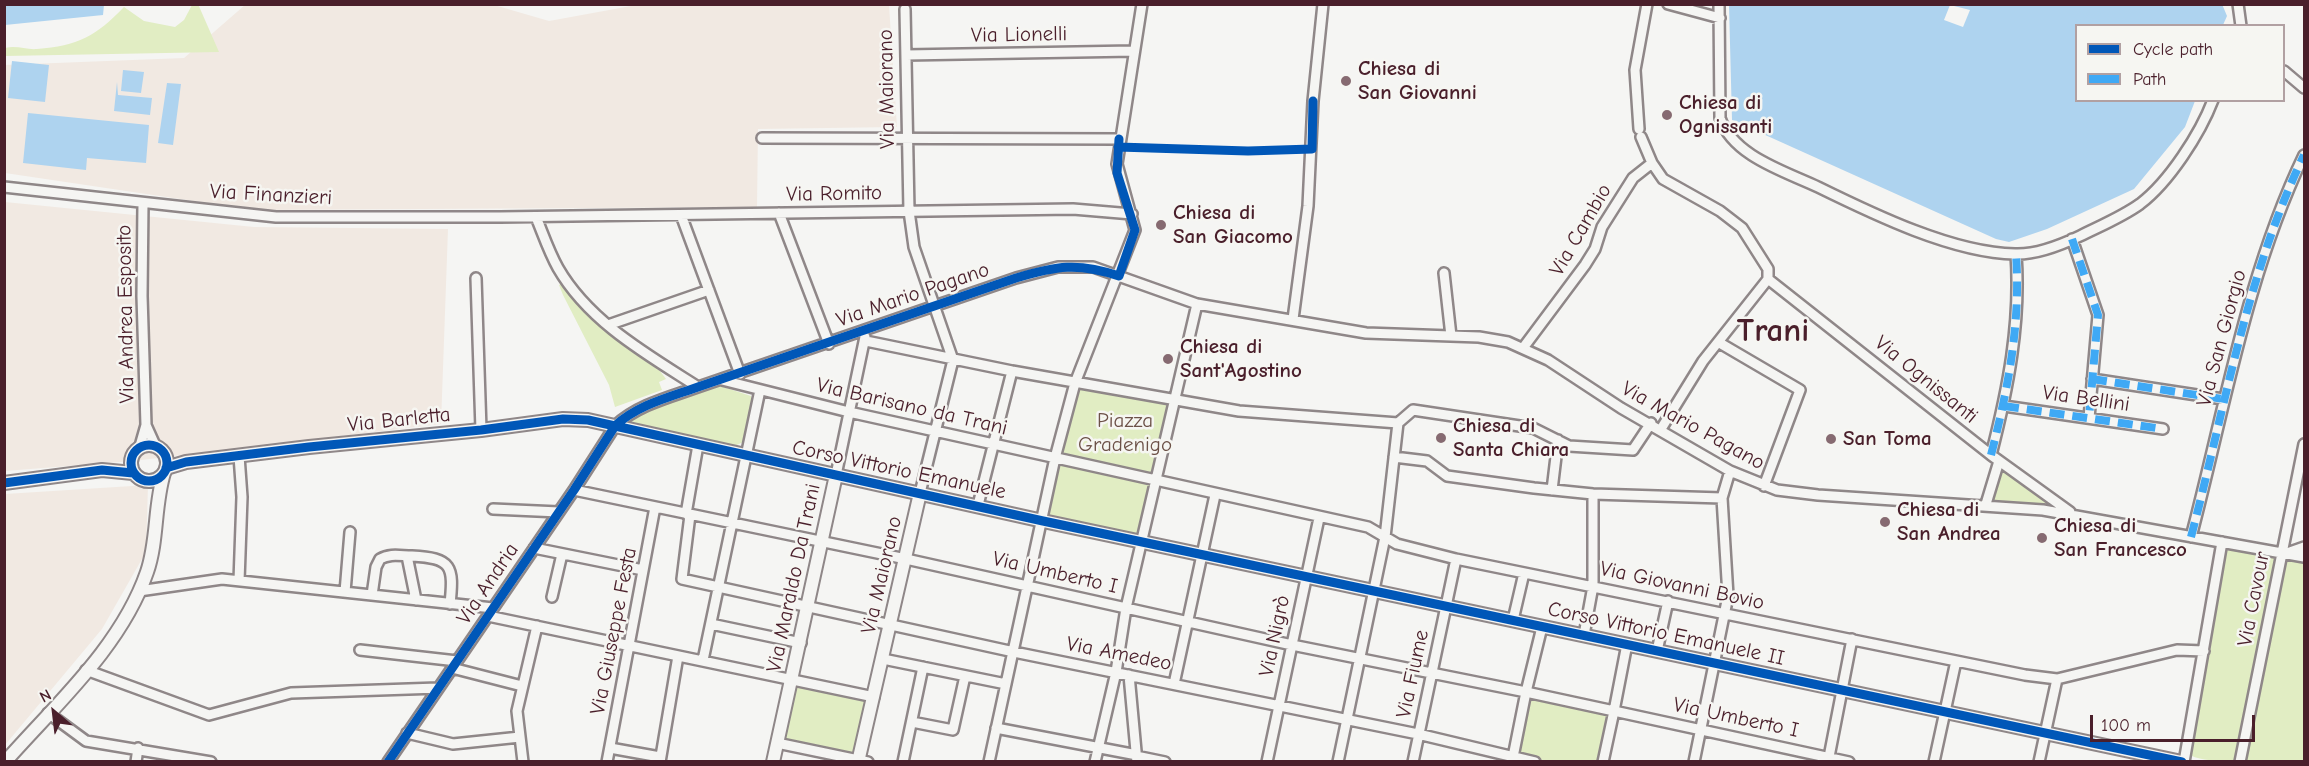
<!DOCTYPE html>
<meta charset="utf-8">
<style>
body{margin:0}
#map{position:relative;width:2309px;height:766px;overflow:hidden;background:#f5f5f3;font-family:"Comic Neue",sans-serif}
canvas{display:block}
.frame{position:absolute;inset:0;border:6px solid #4a1f2b;pointer-events:none}
.legend{position:absolute;left:2075px;top:24px;width:210px;height:78px;box-sizing:border-box;background:#f6f6f2;border:2px solid #b1a0a2;margin:0;padding:8px 10px;list-style:none;font-size:18px;color:#4a1f2b}
.legend li{display:flex;align-items:center;gap:12px;height:30px}
.legend b{width:30px;border:2px solid #b1a0a2}
.north{position:absolute;left:24px;top:682px;width:60px;height:60px;-webkit-text-stroke:4px #f6f6f2;paint-order:stroke;rotate:332deg;font-size:16px;font-weight:700;line-height:24px;text-align:center;color:#4a1f2b}
.north::after{content:'';display:block;margin:auto;width:21px;height:27px;background:#4a1f2b;clip-path:polygon(50% 0,100% 100%,50% 72%,0 100%)}
.scale{position:absolute;left:2090px;top:715px;width:165px;height:27px;box-sizing:border-box;border:3px solid #4a1f2b;border-top:0;padding-left:8px;font-size:18px;line-height:21px;white-space:nowrap;color:#4a1f2b;-webkit-text-stroke:4px #f6f6f2;paint-order:stroke}
</style>
<div id="map">
<canvas width="2309" height="766"></canvas>
<div class="frame"></div>
<ul class="legend">
<li><b style="height:8px;background:#0057b8"></b>Cycle path</li>
<li><b style="height:8px;background:#3fa9f5"></b>Path</li>
</ul>
<div class="north">N</div>
<div class="scale">100 m</div>
</div>
<script>
const ctx = document.querySelector('canvas').getContext('2d');
ctx.lineJoin = 'round';
function paint(path, color) {
  ctx.fillStyle = color;
  ctx.fill(path, 'evenodd');
}
function stroke(path, color, width, dash) {
  ctx.strokeStyle = color;
  ctx.lineWidth = width;
  ctx.lineCap = dash ? 'butt' : 'round';
  ctx.setLineDash(dash || []);
  ctx.stroke(path);
}
function drawText(font, color, halo, rows, align = 'center') {
  ctx.font = font + ' "Comic Neue",sans-serif';
  ctx.lineWidth = 5;
  ctx.setLineDash([]);
  ctx.textBaseline = 'middle';
  ctx.strokeStyle = halo;
  ctx.fillStyle = color;
  for (const [text, x, y, turn = 0] of rows) {
    ctx.save();
    ctx.translate(x, y);
    ctx.rotate((+turn || 0) * Math.PI / 180);
    ctx.textAlign = isNaN(turn) ? turn : align;
    if (halo) ctx.strokeText(text, 0, 0);
    ctx.fillText(text, 0, 0);
    ctx.restore();
  }
}
const built = new Path2D(`
 M642 4 889 5 897 127 758 129 757 207 254 210 5 173 4 65 184 58 245 5H494L549 21Z
 M5 202 254 227 448 229 441 424 133 461 5 471Z
 M148 485 146 552 102 629 5 745V494Z`);
const green = new Path2D(`
 M198 4 219 52 5 56V48C17 45 26 50 37 49 78 46 96 36 124 7L144 21 175 27 184 20 192 5Z
 M563 282 596 322 660 371 666 379 659 382 662 390 615 407 609 385 563 295 559 285Z
 M717 385 751 396 752 400 743 442 733 447 635 425 631 422 635 416Z
 M1079 387 1170 404 1153 476 1061 455Z
 M1058 463 1152 484 1141 537 1047 518Z
 M2000 464 2066 511 1989 503Z
 M2231 548 2304 561V761C2283 761 2202 766 2189 754L2224 553Z
 M794 683 869 700 857 757 781 740Z
 M1529 695 1611 713 1601 761H1548L1516 755Z`);
const water = new Path2D(`
 M5 4 104 5 103 15 5 25Z
 M2222 4 2227 16 2223 25 2076 26V100L2195 101 2185 127 2134 189 2047 229 2009 242 1996 239 1732 120 1729 5Z
 M12 61 49 65 45 102 8 98Z
 M123 70 144 72 141 93 121 91Z
 M117 82 118 95 152 98 150 115 114 111Z
 M167 83 181 84 173 145 158 143Z
 M28 113 149 125 146 163 87 158 86 170 23 163Z`);
const pier = new Path2D(`
 M1950 5 1970 10 1963 27 1944 20Z`);
const street = new Path2D(`
 M1668 4 1720 18
 M1719 4 1720 118C1733 156 1784 171 1818 187 1873 214 1953 253 2015 254 2037 255 2061 245 2080 236 2100 226 2122 217 2140 204 2169 182 2200 134 2213 100
 M2238 4 2241 26
 M905 9 909 211 914 247 953 360 920 493
 M906 55 1133 51
 M2284 71 2304 88
 M1639 129 1635 70 1647 4
 M1641 137 1652 163 1663 179 1720 211 1742 228 1768 269V279
 M762 138 1119 139
 M4 187 276 217H500L1073 209 1132 214
 M779 213 829 344
 M681 215 740 374
 M536 217C543 234 549 252 558 268 589 322 648 355 698 387
 M2072 239 2098 315 2089 418
 M1444 273 1451 336
 M476 278 481 430
 M1768 279 1991 455 2070 512
 M1293 319 1308 206 1313 101 1323 4
 M608 325 709 290
 M866 341 1012 371 1239 411 1398 423
 M1718 342 1800 390 1764 486
 M1523 348 1585 265 1595 249 1602 227 1633 178 1652 163
 M2092 379 2223 399
 M722 380 849 412 1368 527 1397 544 1456 559 2025 675 2057 679 2177 650 2204 651
 M2004 406 2163 429
 M1398 423 1413 410 1533 428 1569 446 1633 450 1651 423
 M146 425 155 445
 M1661 429 1703 361 1768 279
 M140 446 146 425 142 296 143 203
 M1991 455C2008 389 2021 323 2016 254
 M239 456 242 497 239 581
 M1394 457 1427 461 1447 476 1534 488 1593 494 1722 498
 M836 475 865 337
 M574 490 906 559 1292 645 1526 692 1542 627
 M1552 490 1558 440
 M1986 504 1999 461
 M978 505 1012 371
 M493 509 559 512
 M686 514 698 445
 M690 515 682 579 1014 652 1418 734 1535 762
 M2191 537C2225 408 2246 276 2304 155
 M534 548 643 570
 M2287 553 2304 547
 M407 556 416 600
 M139 591 222 579 493 608
 M345 592 350 532
 M372 595 376 567 380 559C390 553 401 556 412 556 452 558 454 566 450 604
 M552 597 562 554
 M488 616 874 697
 M1513 620 1524 573
 M711 624 801 643
 M1584 635 1593 586V494
 M1627 644 1614 711 1849 762
 M360 650 457 661
 M1657 651 1668 601
 M883 659 1006 684
 M703 660 760 390
 M452 668 522 686
 M86 670 209 715 291 693 438 688
 M1129 675 1137 762
 M1174 684 1215 495
 M48 713 86 741 211 762
 M912 722 953 730 965 676
 M996 728 1137 755
 M407 733 453 744 520 737
 M777 743 868 762
 M610 748 660 757
 M1136 756 1165 762
 M136 762 138 748
 M388 762 574 490 615 426C637 405 670 397 698 387L1016 278 1058 267H1093L1197 304 1366 333 1479 337 1508 342 1548 360 1621 408 1730 471 1777 490 1818 495 2043 510 2304 557
 M523 762 517 711 537 626
 M607 762 655 507
 M660 762 678 656
 M903 762 923 667
 M989 762 1055 458 1075 383 1135 230 1117 164 1142 4
 M1095 762 1116 672 1126 608 1197 304
 M1267 762 1319 518
 M1338 762 1385 537 1398 423
 M1413 762 1456 559
 M1512 762 1526 692 1614 711 1603 762
 M1694 762 1728 596 1722 498 1730 471
 M1828 762 1852 639
 M1934 762 1956 661
 M2039 762 2057 679
 M2184 762 2222 542
 M2240 762 2304 444`);
const secondary = new Path2D(`
 M131 463a18 18 0 1 1 36 0a18 18 0 1 1-36 0Z
 M166 468 186 462 309 447 481 430 563 419 588 420 1043 521 2182 762
 M4 483 102 470 133 473
 M5 762C56 704 121 647 147 572 158 540 154 506 164 473
 M773 762 836 475
 M858 762 920 493`);
const quiet = new Path2D(`
 M2072 239 2098 315 2089 418
 M2092 379 2223 399
 M2004 406 2163 429
 M1991 455C2008 389 2021 323 2016 254
 M2191 537C2225 408 2246 276 2304 155`);
const cycleway = new Path2D(`
 M1118 147 1248 151 1312 149 1313 101
 M131 463a18 18 0 1 1 36 0a18 18 0 1 1-36 0Z
 M166 468 186 462 309 447 481 430 563 419 588 420 1043 521 2182 762
 M4 483 102 470 133 473
 M388 762 574 490 615 426C637 405 670 397 698 387L1016 278C1056 266 1078 262 1119 276L1135 230 1117 173 1119 139`);
const markers = [
 [1346,81,6,"#866a71"],
 [1667,115,6,"#866a71"],
 [1161,225,6,"#866a71"],
 [1168,359,6,"#866a71"],
 [1441,438,6,"#866a71"],
 [1831,439,6,"#866a71"],
 [1885,522,6,"#866a71"],
 [2042,538,6,"#866a71"]
];
const streetNames = [
 ["Via Lionelli",1019,35,-1],
 ["Via Maiorano",887,89,-91],
 ["Via Romito",834,194,-1],
 ["Via Finanzieri",271,195,3],
 ["Via Cambio",1581,230,-60],
 ["Via Mario Pagano",913,295,-19],
 ["Via Andrea Esposito",126,314,-91],
 ["Via San Giorgio",2222,338,-75],
 ["Via Ognissanti",1926,380,39],
 ["Via Bellini",2086,399,8],
 ["Via Barisano da Trani",912,407,13],
 ["Via Barletta",399,420,-6],
 ["Via Mario Pagano",1693,426,29],
 ["Corso Vittorio Emanuele",899,470,12],
 ["Via Umberto I",1055,573,13],
 ["Via Maiorano",882,575,-77],
 ["Via Maraldo Da Trani",794,578,-78],
 ["Via Andria",488,584,-56],
 ["Via Giovanni Bovio",1682,586,12],
 ["Via Cavour",2254,599,-79],
 ["Via Giuseppe Festa",614,631,-79],
 ["Corso Vittorio Emanuele II",1666,634,12],
 ["Via Nigrò",1275,636,-78],
 ["Via Amedeo",1119,654,11],
 ["Via Fiume",1413,674,-78],
 ["Via Umberto I",1736,718,12]
];
const poiNames = [
 ["Chiesa di",1358,69],
 ["San Giovanni",1358,93],
 ["Chiesa di",1679,103],
 ["Ognissanti",1679,127],
 ["Chiesa di",1173,213],
 ["San Giacomo",1173,237],
 ["Chiesa di",1180,347],
 ["Sant'Agostino",1180,371],
 ["Chiesa di",1453,426],
 ["Santa Chiara",1453,450],
 ["San Toma",1843,439],
 ["Chiesa di",1897,510],
 ["San Andrea",1897,534],
 ["Chiesa di",2054,526],
 ["San Francesco",2054,550]
];
const parkNames = [
 ["Piazza",1125,421],
 ["Gradenigo",1125,445]
];
const townNames = [
 ["Trani",1773,332]
];
paint(built, '#f1e9e2');
paint(green, '#e1edc3');
paint(water, '#aed3ef');
paint(pier, '#f5f5f3');
stroke(street, '#8f8788', 14);
stroke(secondary, '#8f8788', 16);
stroke(street, '#f5f5f3', 9);
stroke(secondary, '#f5f5f3', 12);
stroke(quiet, '#3fa9f5', 8, [15, 8]);
stroke(cycleway, '#0057b8', 9);
for (const [x, y, r, color] of markers) {
  const dot = new Path2D();
  dot.arc(x, y, r, 0, 2 * Math.PI);
  ctx.fillStyle = color;
  ctx.fill(dot);
  stroke(dot, '#f6f6f2', 2);
}
drawText('21px', '#4a1f2b', '#f6f6f2', streetNames);
drawText('bold 21px', '#4a1f2b', '#f6f6f2', poiNames, 'left');
drawText('21px', '#6c5147', '#f6f6f2', parkNames);
drawText('bold 33px', '#4a1f2b', '#f6f6f2', townNames);
</script>
